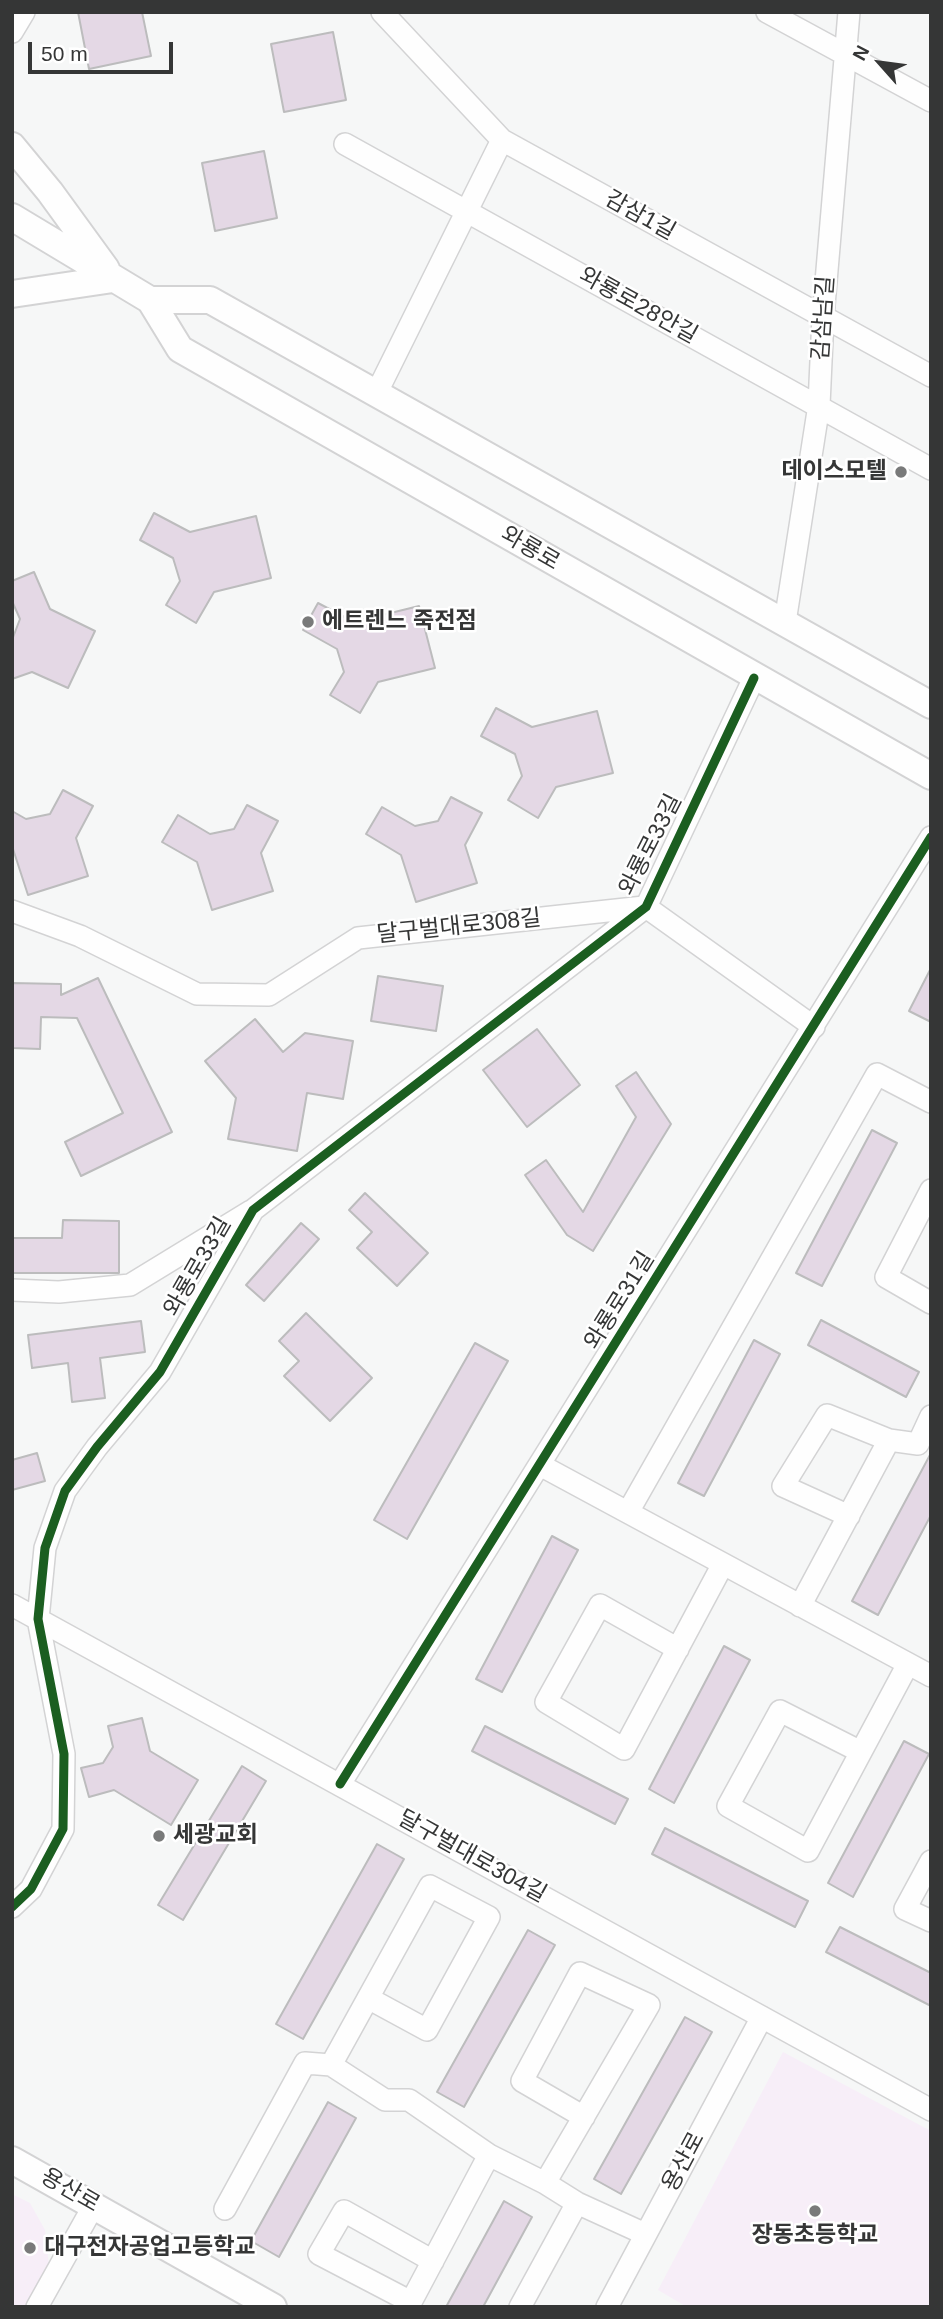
<!DOCTYPE html>
<meta charset="utf-8">
<style>
body{margin:0}
#map{position:relative;width:943px;height:2319px;overflow:hidden;background:#f6f7f7;font-family:Helvetica,sans-serif}
canvas{display:block}
.frame{position:absolute;inset:0;border:14px solid #353636;pointer-events:none}
.north{position:absolute;left:845px;top:28px;width:70px;height:70px;-webkit-text-stroke:5px #fff;paint-order:stroke;rotate:298deg;font-size:19px;font-weight:700;line-height:28px;text-align:center;color:#353636}
.north::after{content:'';display:block;margin:auto;width:24px;height:32px;background:#353636;clip-path:polygon(50% 0,100% 100%,50% 72%,0 100%)}
.scale{position:absolute;left:28px;top:42px;width:145px;height:32px;box-sizing:border-box;border:4px solid #353636;border-top:0;padding-left:9px;font-size:21px;line-height:24px;white-space:nowrap;color:#353636;-webkit-text-stroke:5px #fff;paint-order:stroke}
</style>
<div id="map">
<canvas width="943" height="2319"></canvas>
<div class="frame"></div>
<div class="north">N</div>
<div class="scale">50 m</div>
</div>
<script>
const ctx = document.querySelector('canvas').getContext('2d');
ctx.lineJoin = 'round';
function paint(path, color) {
  ctx.fillStyle = color;
  ctx.fill(path, 'evenodd');
}
function stroke(path, color, width, dash) {
  ctx.strokeStyle = color;
  ctx.lineWidth = width;
  ctx.lineCap = dash ? 'butt' : 'round';
  ctx.setLineDash(dash || []);
  ctx.stroke(path);
}
function drawText(font, color, halo, rows, align = 'center') {
  ctx.font = font + ' Helvetica,"Noto Sans KR",sans-serif';
  ctx.lineWidth = 5;
  ctx.setLineDash([]);
  ctx.textBaseline = 'middle';
  ctx.strokeStyle = halo;
  ctx.fillStyle = color;
  for (const [text, x, y, turn = 0] of rows) {
    ctx.save();
    ctx.translate(x, y);
    ctx.rotate((+turn || 0) * Math.PI / 180);
    ctx.textAlign = isNaN(turn) ? turn : align;
    if (halo) ctx.strokeText(text, 0, 0);
    ctx.fillText(text, 0, 0);
    ctx.restore();
  }
}
const education = new Path2D(`
 M783 2052 931 2131V2307H687L658 2290Z
 M12 2194 30 2203 45 2230 49 2265 26 2307H12Z`);
const building = new Path2D(`
 M78 12H142L151 56 89 69Z
 M333 32 346 100 284 112 271 44Z
 M264 151 277 218 215 231 202 163Z
 M154 513 190 532 256 516 271 578 214 592 196 623 166 605 180 581 173 558 140 540Z
 M34 572 50 609 95 631 68 688 32 672 12 679V640L20 619 12 601V581Z
 M318 603 354 622 419 606 435 668 378 682 360 713 330 695 344 672 337 649 303 630Z
 M496 708 532 727 597 711 613 773 556 787 538 818 508 800 522 776 515 754 481 736Z
 M63 790 93 806 76 838 88 876 28 895 12 846V811L26 819 50 814Z
 M451 797 482 813 465 845 477 883 416 902 401 855 366 834 382 807 415 826 438 821Z
 M247 805 278 821 261 853 273 891 212 910 197 862 162 842 178 815 210 834 234 829Z
 M931 968V1022L909 1011Z
 M378 976 443 986 436 1031 371 1021Z
 M98 978 172 1132 81 1176 65 1142 123 1113 77 1018 41 1017 40 1049 12 1048V983L61 984V995Z
 M255 1019 283 1052 305 1033 353 1041 343 1099 307 1093 297 1151 228 1139 236 1098 205 1061Z
 M537 1029 580 1085 527 1127 483 1070Z
 M636 1072 671 1124 593 1251 567 1235 525 1175 546 1160 583 1212 636 1117 616 1086Z
 M872 1130 897 1143 822 1286 796 1273Z
 M365 1193 428 1253 397 1286 357 1248 372 1232 349 1210Z
 M63 1220 119 1221V1273H12V1238H62Z
 M301 1223 319 1239 264 1301 246 1285Z
 M306 1313 372 1378 330 1421 284 1376 299 1361 279 1341Z
 M821 1320 919 1372 906 1397 808 1345Z
 M141 1321 145 1352 100 1358 105 1398 72 1402 68 1363 32 1368 28 1335Z
 M754 1340 780 1354 704 1496 678 1483Z
 M475 1343 508 1361 407 1539 374 1520Z
 M37 1453 45 1481 12 1490V1460Z
 M931 1453V1515L878 1615 852 1601Z
 M552 1536 578 1550 502 1692 476 1679Z
 M724 1646 750 1660 674 1803 649 1789Z
 M142 1718 150 1751 198 1780 171 1825 114 1790 89 1797 81 1768 103 1763 113 1747 108 1726Z
 M485 1726 628 1799 615 1824 472 1751Z
 M904 1741 929 1754 853 1897 828 1883Z
 M242 1766 266 1781 183 1920 158 1905Z
 M665 1828 808 1901 795 1927 652 1854Z
 M377 1844 404 1859 303 2039 276 2024Z
 M840 1927 931 1973V2006L826 1952Z
 M528 1930 555 1945 464 2107 437 2092Z
 M685 2017 712 2032 621 2194 594 2179Z
 M328 2102 356 2118 279 2257 251 2241Z
 M504 2201 532 2217 483 2307H446Z`);
const minor = new Path2D(`
 M382 12 502 140 931 376
 M767 12 931 101
 M12 32 24 12
 M345 144 931 469
 M377 392 502 140
 M785 622 819 405 823 317 849 12
 M646 907 814 1027
 M12 911 80 936 197 994 269 995 358 938 644 907
 M931 1190 886 1277 931 1303
 M12 1290 59 1292 130 1285 251 1211
 M889 1440 918 1444 931 1416
 M540 1465 931 1676
 M628 1512 877 1074 931 1102
 M12 1605 931 2110
 M800 1606 889 1440 827 1415 783 1486 849 1516
 M678 1649 600 1605 546 1702 624 1749 723 1564
 M861 1752 780 1711 728 1806 808 1851 908 1664
 M340 1784 931 837
 M931 1861 905 1909 931 1921
 M12 1907 31 1889 63 1829 64 1754 38 1619 45 1548 65 1491 97 1447 160 1372 253 1210 646 907 754 678
 M331 2065 430 1886 489 1917 427 2030 368 1998
 M545 2183 649 2005 580 1973 522 2081 584 2117
 M225 2209 305 2063 331 2065 385 2100H409L489 2155 545 2183 577 2203 645 2234
 M433 2261 344 2211 319 2254 411 2302 489 2155
 M37 2307 94 2205
 M520 2307 577 2203
 M607 2307 762 2017`);
const major = new Path2D(`
 M12 146 50 192 106 269
 M12 217 150 300H210L931 705
 M12 294 113 279
 M150 300 180 349 931 776
 M12 2160 273 2307`);
const cycleway = new Path2D(`
 M340 1784 931 837
 M12 1907 31 1889 63 1829 64 1754 38 1619 45 1548 65 1491 97 1447 160 1372 253 1210 646 907 754 678`);
const markers = [
 [901,472,7,"#797a7a"],
 [308,622,7,"#797a7a"],
 [159,1836,7,"#797a7a"],
 [815,2211,7,"#797a7a"],
 [30,2248,7,"#797a7a"]
];
const streetNames = [
 ["감삼1길",640,216,29],
 ["와룡로28안길",638,306,29],
 ["감삼남길",824,318,-86],
 ["와룡로",530,549,30],
 ["와룡로33길",651,845,-63],
 ["달구벌대로308길",459,927,-6],
 ["와룡로33길",198,1267,-60],
 ["와룡로31길",620,1301,-58],
 ["달구벌대로304길",472,1857,29],
 ["용산로",684,2162,-62],
 ["용산로",70,2191,30]
];
const poiNames = [
 ["데이스모텔",887,472,"right"],
 ["에트렌느 죽전점",322,622],
 ["세광교회",173,1836],
 ["장동초등학교",815,2236,"center"],
 ["대구전자공업고등학교",44,2248]
];
paint(education, '#f7eef8');
paint(building, '#e4d8e5');
stroke(building, '#bcbcbd', 2);
stroke(minor, '#d3d3d4', 24);
stroke(major, '#d3d3d4', 30);
stroke(minor, '#fefefe', 21);
stroke(major, '#fefefe', 26);
stroke(cycleway, '#1b5e20', 9);
for (const [x, y, r, color] of markers) {
  const dot = new Path2D();
  dot.arc(x, y, r, 0, 2 * Math.PI);
  ctx.fillStyle = color;
  ctx.fill(dot);
  stroke(dot, '#fff', 2.5);
}
drawText('23px', '#353636', '#fff', streetNames);
drawText('bold 23px', '#353636', '#fff', poiNames, 'left');
</script>
